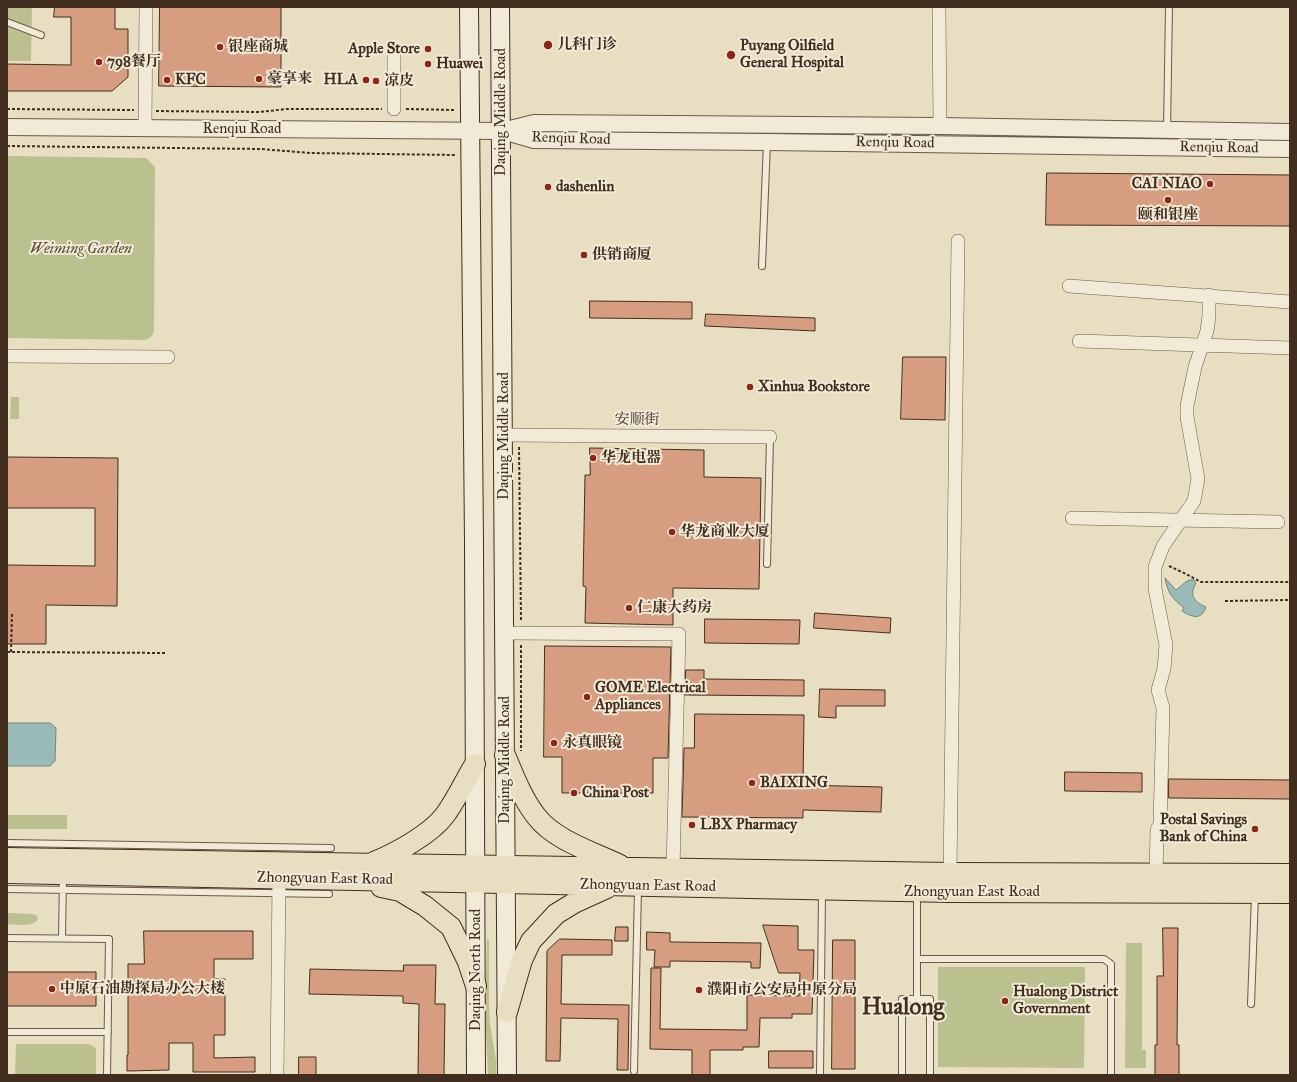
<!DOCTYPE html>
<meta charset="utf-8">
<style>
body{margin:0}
#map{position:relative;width:1297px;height:1082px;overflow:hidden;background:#e8dec2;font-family:"IM FELL Great Primer",serif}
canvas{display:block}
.frame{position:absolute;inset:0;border:8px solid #422e1e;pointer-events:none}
</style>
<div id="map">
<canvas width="1297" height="1082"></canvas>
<div class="frame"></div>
</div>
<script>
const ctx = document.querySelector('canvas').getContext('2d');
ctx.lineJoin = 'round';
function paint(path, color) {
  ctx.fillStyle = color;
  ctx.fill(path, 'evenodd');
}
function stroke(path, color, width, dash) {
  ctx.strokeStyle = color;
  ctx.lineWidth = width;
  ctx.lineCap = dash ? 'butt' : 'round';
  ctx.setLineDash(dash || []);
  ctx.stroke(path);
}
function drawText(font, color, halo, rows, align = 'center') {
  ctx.font = font + ' "IM FELL Great Primer","Noto Serif SC",serif';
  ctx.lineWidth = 4;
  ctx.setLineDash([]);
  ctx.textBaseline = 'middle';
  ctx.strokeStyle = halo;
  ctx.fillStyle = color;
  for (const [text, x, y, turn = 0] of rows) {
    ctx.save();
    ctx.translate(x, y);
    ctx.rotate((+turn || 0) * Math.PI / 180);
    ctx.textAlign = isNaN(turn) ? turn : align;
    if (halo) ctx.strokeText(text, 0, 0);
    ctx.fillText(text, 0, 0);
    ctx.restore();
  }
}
const green = new Path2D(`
 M7 7H32L31 61H7Z
 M7 156 146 158 155 167 154 331 151 337 146 340 7 338Z
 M11 397H19V419H10Z
 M7 815H67V829H7Z
 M7 913 32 914 36 915 38 919C33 928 16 924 7 924Z
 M487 939 489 940V1007L490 1024 496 1060V1075H488L485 1010Z
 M1126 943H1142V1050H1146V1068H1125Z
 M938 967H1085L1084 1068 938 1067Z
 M16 1044H89L96 1048V1075H15Z`);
const water = new Path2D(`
 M1165 578 1176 590C1182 586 1187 578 1194 580L1196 583C1189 595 1194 602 1206 607 1201 621 1192 617 1182 611L1184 608C1172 598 1168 594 1165 578Z
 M7 723H50L56 728 55 761 50 766H7Z`);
const building = new Path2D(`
 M55 7H115V29H128V77L112 91H7V64L71 65V17H54Z
 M160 7H281V87L159 86Z
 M1047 173 1290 175V226L1046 225Z
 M590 301 692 302V319L590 318Z
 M706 314 815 318V331L705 326Z
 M903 357H946L945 420 901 419Z
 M590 448 704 450V477L761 478 759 589 673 588V625L585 623 586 587 583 586 585 475H590Z
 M7 457 118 458 117 606 46 605V644H7V565L95 566V508H7Z
 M815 613 891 618 890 633 814 628Z
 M705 619 800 620 799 644 705 643Z
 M545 646 671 647 668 758H653V793H562V757H544Z
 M686 670H704V679L804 680V696L685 695Z
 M820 689 885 690V706H836V718L819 717Z
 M695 714 804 715 803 785 882 787 881 812 803 810V818L682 817 684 748H694Z
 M1065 772 1142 773V792L1065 791Z
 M1169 779 1290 780V799L1169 798Z
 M763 925 798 926V950H814L812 1014H792V1018H760L759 1047H743V1050H710V1075H692V1050L650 1049 651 968H661L660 1029 747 1030V995L799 996 800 973H779Z
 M616 927H628V941H615Z
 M1163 928H1178L1177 1045H1179V1075H1155V1045H1157V976H1163Z
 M144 931H253V959H214V979H225V1035H214V1058L255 1057V1072H193V1043H169V1070L127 1071V1055H128V964H144Z
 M647 932 670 933V942L761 943 760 968H751V962L670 961V967H654L655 950H647Z
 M560 939 612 940V955H562L561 1004 629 1005 628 1070H617L618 1019 561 1018 560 1061H546L547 951Z
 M833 940H855V1069H832Z
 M404 965H436L435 1004H445L444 1075H418L419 1004 403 1003V996L309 994 310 969 403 971Z
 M7 972H96V1006H7Z
 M769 1051H813V1068H769Z
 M299 1057H316V1075H299Z`);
const path = new Path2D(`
 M7 109 134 110
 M406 109 455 110
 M156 111 259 112 287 109H382
 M7 146 261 149 310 153 455 155
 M519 447 521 621
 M1169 566 1186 574 1201 582H1290
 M1225 601 1290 600
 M521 645V751
 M7 652 165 653
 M11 652 12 612`);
const service = new Path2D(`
 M7 22 41 35
 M1167 130 1169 7
 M762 266 767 142
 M767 564 770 437
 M7 843 331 848
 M7 889 329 894
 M7 938 109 939 107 1075
 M62 938 63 876
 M917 959H1104L1111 964V1075
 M917 1000V893
 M1251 1004 1255 895
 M7 1032H108
 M634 1071 638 889
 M820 1075 822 893
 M902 1075V999H930V1075`);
const minor = new Path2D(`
 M939 7 940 126
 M394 109V50
 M145 128 146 7
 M1069 286 1290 302
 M1079 341 1290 348
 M7 356 168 357
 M503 435 770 437
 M1072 518 1278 522
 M505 633 679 634 673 869
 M950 873 958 241
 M1156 874 1157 830 1160 824 1163 708 1158 690 1164 669 1166 645 1157 599 1155 588V567L1163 546 1194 501 1198 479 1187 417V406L1195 367 1207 331 1209 316V295
 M277 1075 279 878`);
const tertiary = new Path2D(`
 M7 127 502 131 534 123 940 126 1290 132
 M503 131 534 140 767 142 1290 149`);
const secondary = new Path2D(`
 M469 7 474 542 476 1075
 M500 7 507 1075`);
const primary = new Path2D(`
 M505 755C514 776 522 798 536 816 554 840 593 852 620 865
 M7 858 950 873 1290 874
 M374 862C396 853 431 834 445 815 457 799 465 780 475 764
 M7 873 950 892 1290 893
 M381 887 400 891 425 906 451 927 468 962 476 986
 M507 1012 522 960 531 941 556 914 574 903 607 888`);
const markers = [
 [548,45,5,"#8f2418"],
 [220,47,4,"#8f2418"],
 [428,49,4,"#8f2418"],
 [731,55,5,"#8f2418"],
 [99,62,4,"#8f2418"],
 [428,64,4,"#8f2418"],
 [259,79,4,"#8f2418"],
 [167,80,4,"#8f2418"],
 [366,80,4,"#8f2418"],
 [376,81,4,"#8f2418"],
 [1210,184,4,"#8f2418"],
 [548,187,4,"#8f2418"],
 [1168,200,4,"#8f2418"],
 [584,255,4,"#8f2418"],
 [750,387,4,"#8f2418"],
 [593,458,4,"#8f2418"],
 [672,532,4,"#8f2418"],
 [629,608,4,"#8f2418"],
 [587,697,4,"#8f2418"],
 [554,743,4,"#8f2418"],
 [752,783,4,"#8f2418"],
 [574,793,4,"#8f2418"],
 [692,825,4,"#8f2418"],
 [1255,829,4,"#8f2418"],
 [52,989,4,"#8f2418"],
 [699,990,4,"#8f2418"],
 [1005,1001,4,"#8f2418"]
];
const poiNames = [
 ["儿科门诊",557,45],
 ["Puyang Oilfield",740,46],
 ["General Hospital",740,63],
 ["银座商城",228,47],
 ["Apple Store",420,49,"right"],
 ["798餐厅",107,62],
 ["Huawei",436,64],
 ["豪享来",267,79],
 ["KFC",175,80],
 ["HLA",358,80,"right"],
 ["凉皮",384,81],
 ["CAI NIAO",1202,184,"right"],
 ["dashenlin",556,187],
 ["颐和银座",1168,215,"center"],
 ["供销商厦",592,255],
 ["Xinhua Bookstore",758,387],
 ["华龙电器",601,458],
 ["华龙商业大厦",680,532],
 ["仁康大药房",637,608],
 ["GOME Electrical",595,688],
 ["Appliances",595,705],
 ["永真眼镜",562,743],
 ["BAIXING",760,783],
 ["China Post",582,793],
 ["Postal Savings",1247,820,"right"],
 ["Bank of China",1247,837,"right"],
 ["LBX Pharmacy",700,825],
 ["中原石油勘探局办公大楼",60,989],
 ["濮阳市公安局中原分局",707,990],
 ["Hualong District",1013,992],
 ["Government",1013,1009]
];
const streetNames = [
 ["Daqing Middle Road",501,112,-90],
 ["Renqiu Road",242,129],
 ["Renqiu Road",571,139,2],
 ["Renqiu Road",895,143,1],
 ["Renqiu Road",1219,148,1],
 ["安顺街",637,420],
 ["Daqing Middle Road",504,436,-90],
 ["Daqing Middle Road",505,760,-90],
 ["Zhongyuan East Road",325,879,1],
 ["Zhongyuan East Road",648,886,1],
 ["Zhongyuan East Road",972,892],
 ["Daqing North Road",476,970,-90]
];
const parkNames = [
 ["Weiming Garden",81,249]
];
const townNames = [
 ["Hualong",903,1008]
];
paint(green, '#bbc08f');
paint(water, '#98bbb8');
stroke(water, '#76837a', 1);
paint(building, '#d69d81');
stroke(building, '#422e1e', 1);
stroke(service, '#6c5a47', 8);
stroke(minor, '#6c5a47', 14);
stroke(tertiary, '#6c5a47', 18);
stroke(secondary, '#422e1e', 20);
stroke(primary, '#422e1e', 22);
stroke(path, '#422e1e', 2, [3, 2]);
stroke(service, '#f0ead7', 6);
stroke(minor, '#f0ead7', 13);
stroke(tertiary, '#f0ead7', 16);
stroke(secondary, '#f0ead7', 18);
stroke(primary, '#e8dec2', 20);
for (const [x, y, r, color] of markers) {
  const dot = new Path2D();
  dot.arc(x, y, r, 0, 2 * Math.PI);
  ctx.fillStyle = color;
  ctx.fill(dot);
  stroke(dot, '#f0ead7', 1.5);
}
drawText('bold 15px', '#422e1e', '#f0ead7', poiNames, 'left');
drawText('15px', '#422e1e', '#f0ead7', streetNames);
drawText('italic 15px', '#5a4b35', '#f0ead7', parkNames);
drawText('bold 23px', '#422e1e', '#f0ead7', townNames);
</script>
